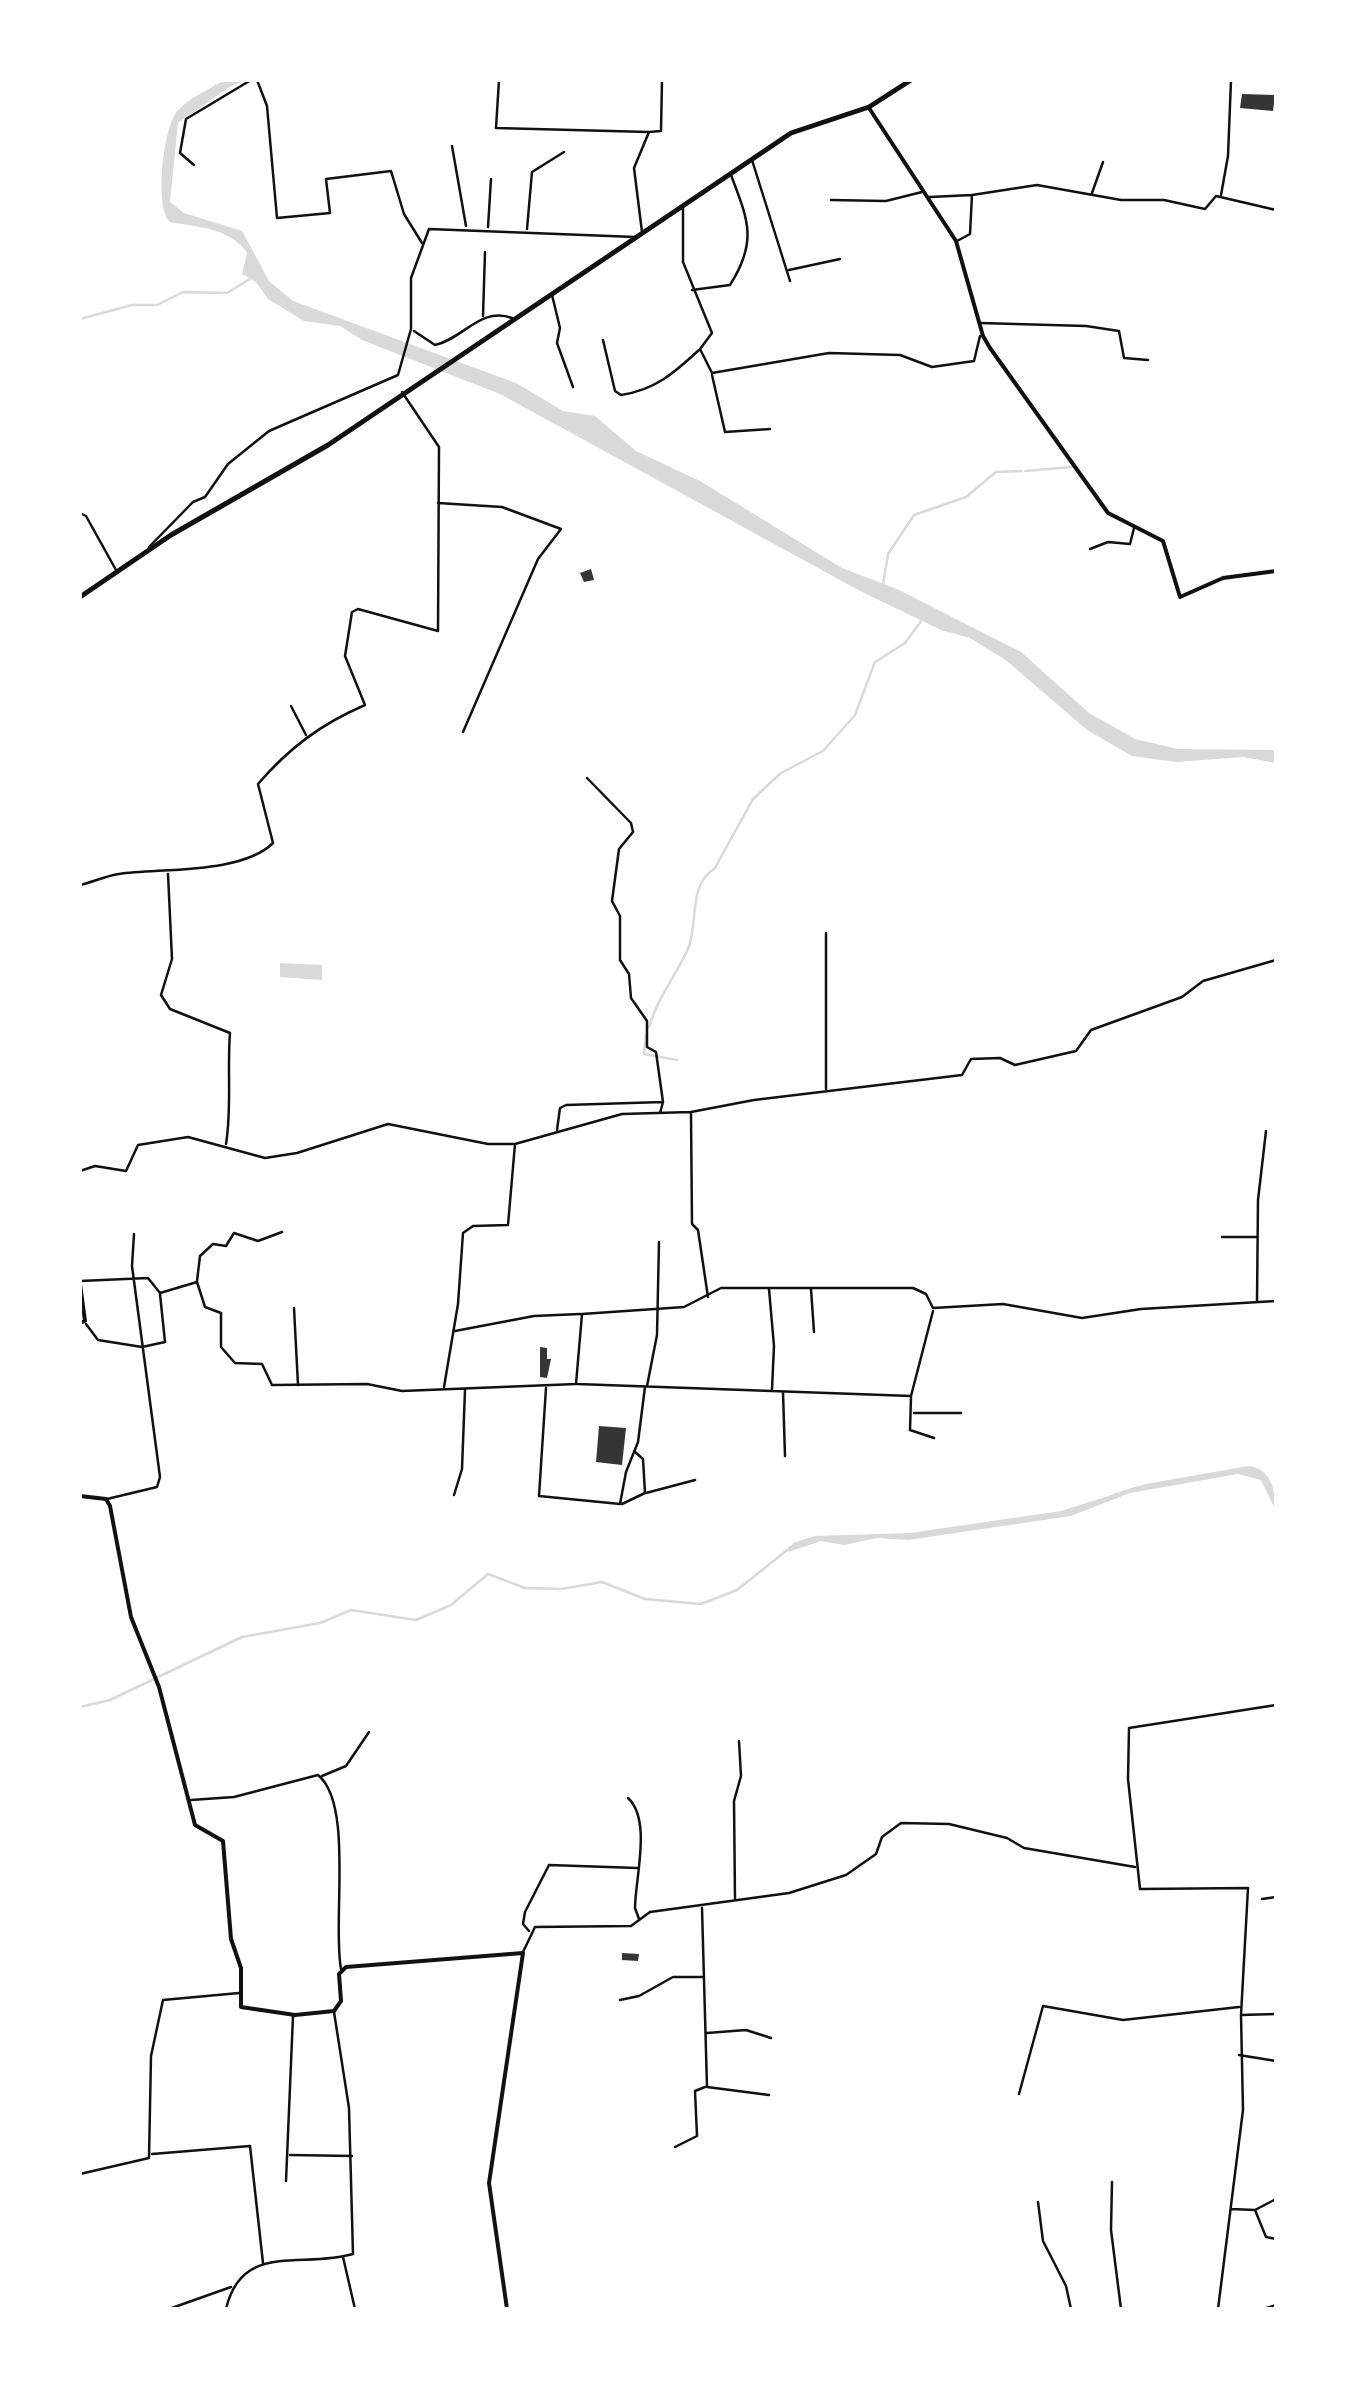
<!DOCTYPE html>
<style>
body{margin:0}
#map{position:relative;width:1356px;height:2389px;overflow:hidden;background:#fff;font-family:Commissioner,sans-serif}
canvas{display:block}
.frame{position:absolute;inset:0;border:82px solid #fff;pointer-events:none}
</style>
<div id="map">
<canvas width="1356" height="2389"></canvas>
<div class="frame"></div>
</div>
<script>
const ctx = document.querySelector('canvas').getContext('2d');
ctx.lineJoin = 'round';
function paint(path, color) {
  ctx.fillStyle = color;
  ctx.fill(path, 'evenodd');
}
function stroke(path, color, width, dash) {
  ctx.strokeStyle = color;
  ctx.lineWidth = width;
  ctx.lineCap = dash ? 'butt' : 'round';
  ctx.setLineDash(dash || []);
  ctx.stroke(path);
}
const water = new Path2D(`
 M224 80H248L231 86 178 123 170 202 184 213 242 231 269 281 293 301 516 383 563 411 595 416 636 451 700 481 842 568 899 590 1021 652 1089 713 1135 739 1178 749 1276 750V763L1243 757 1176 762 1132 756 1087 730 1007 661 970 638 941 630 862 592 500 394 362 340 340 326 304 321 268 299 256 282 242 274 247 253C231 228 197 227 170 222 154 208 163 126 178 110 189 98 210 89 224 80Z
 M280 963 322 965V980L280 977Z
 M1248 1466C1271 1468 1276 1491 1276 1511L1261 1480 1238 1474 1130 1493 1071 1516 908 1540 877 1538 844 1545 821 1541 788 1552 793 1543 815 1536 910 1533 1061 1511 1146 1484Z`);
const stream = new Path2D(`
 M80 319 132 305H157L183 292 227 293 253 277
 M1025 471 1072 467
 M883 585 888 554 914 515 966 497 996 472 1021 471
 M649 1027C658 997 675 977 688 949 699 923 687 886 715 868L753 799 781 773 823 751 855 715 875 662 905 643 922 620
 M646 1035 644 1054 677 1060
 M1114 1495 1139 1487
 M80 1707 110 1700 242 1637 320 1623 351 1610 416 1620 451 1605 488 1574 525 1588 561 1589 602 1582 645 1599 701 1604 737 1590 791 1547`);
const building = new Path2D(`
 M1242 94 1275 95 1273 111 1240 108Z
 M591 569 594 580 584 582 580 573Z
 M540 1347 547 1348V1359H551L547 1378 540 1377Z
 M599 1426 626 1428 622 1465 596 1462Z
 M622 1953 639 1954 638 1961 622 1960Z`);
const minor = new Path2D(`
 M257 80 267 106 277 218 330 213 326 179 391 171 404 214 422 243
 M499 80 496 128 649 132
 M452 146 466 226
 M752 160 790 281
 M194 165 180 153 186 119 251 80
 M1092 193 1103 162
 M1221 195 1228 156 1231 80
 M930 197 972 195
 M831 200 886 201 922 192
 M683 207V262L712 333 700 349 712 373 829 353 900 355 932 367 974 361 980 336
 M488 227 491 179
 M527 229 532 172 564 152
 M642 232 634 168 649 132 661 131 662 80
 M957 241 970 234 972 195 1037 185 1121 200H1164L1205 209 1216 196 1276 210
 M789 270 840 259
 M692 290 730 285C758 241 748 220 731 175
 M552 295 560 328 557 343 573 387
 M483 316 485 252
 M980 323 1086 326 1119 331 1124 358 1148 360
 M414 331 435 345C463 339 481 306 512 318
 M603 340 615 391 621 395C655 390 674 373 699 350
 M712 375 725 432 770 429
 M438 503 502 507 561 529 538 559 463 732
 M80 513 86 516 116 570
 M149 547 193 502 205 497 228 464 269 431 398 375 411 329V278L429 229 635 237
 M1090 549 1108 542 1130 544 1134 528
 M291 706 306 735
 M587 778 631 823 633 832 619 849 612 901 620 916V960L629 974 631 998 647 1021V1047L656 1052 663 1102
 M168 874 172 959 161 995 170 1009 230 1033C227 1071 232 1107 226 1144
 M80 885C93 882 105 876 119 874 161 868 242 874 273 843L258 784C289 748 321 724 365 705L345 656 352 612 358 609 438 631 439 447 402 392
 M826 1089V933
 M691 1114 692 1224 698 1230 708 1297
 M557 1130 560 1108 566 1105 663 1102 660 1113
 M80 1171 95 1166 126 1171 138 1145 188 1137 265 1158 297 1153 388 1124 488 1144H515L622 1114 691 1112 754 1100 962 1075 971 1059 1000 1058 1015 1065 1076 1051 1091 1030 1182 997 1203 981 1276 960
 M1222 1237H1256
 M80 1281 148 1278 160 1293 197 1282 205 1307 221 1313V1347L235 1363 262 1364 272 1385 367 1384 402 1391 576 1384 582 1314 684 1307 721 1288H913L926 1294 933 1308 1003 1304 1082 1318 1141 1309 1276 1301
 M197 1281 200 1256 213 1244 226 1246 234 1233 258 1241 282 1232
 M769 1289 774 1346 772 1389
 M811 1289 814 1332
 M1257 1301 1258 1200 1266 1131
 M294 1308 298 1385
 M86 1324 98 1340 142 1347 165 1342 160 1294
 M455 1331 534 1316 580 1314
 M577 1384 911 1396 933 1311
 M647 1386 657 1335 659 1242
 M444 1387 458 1304 463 1233 473 1226 508 1225 515 1144
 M546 1388 539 1496 620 1504 626 1472 638 1442 645 1387
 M783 1392 785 1456
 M911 1397 910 1430 934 1438
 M914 1413H961
 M646 1493 695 1480
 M454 1495 462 1469 465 1390
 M107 1499 157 1487 160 1477 132 1266 134 1234
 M622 1504 645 1493 643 1459 635 1452
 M322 1776 346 1766 369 1732
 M628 1798C652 1820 635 1879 635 1908L639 1919
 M191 1800 234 1797 318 1775C354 1804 332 1923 341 1969
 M735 1899 734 1801 741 1776 739 1741
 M1262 1899 1276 1897
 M702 1908 707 2087 769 2095
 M529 1931 523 1924 525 1912 549 1865 637 1868
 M523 1952 535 1927 631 1926 650 1912 789 1893 846 1875 876 1854 882 1837 901 1823 949 1824 1007 1838 1024 1848 1135 1867
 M620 2000 639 1996 673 1977H704
 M1241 2015 1248 1888 1140 1889 1128 1779 1129 1728 1276 1705
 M707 2033 746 2030 771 2038
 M1239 2055 1276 2061
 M1019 2094 1043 2006 1123 2020 1239 2007
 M675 2147 697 2136 695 2091 705 2087
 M152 2154 250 2146 263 2263
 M290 2155 352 2156
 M80 2174 149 2158 151 2056 163 2000 239 1993
 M286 2181 293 2016
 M1112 2182 1111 2230 1121 2309
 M1038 2202 1043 2241 1066 2286 1071 2309
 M1231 2209 1255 2210 1266 2237 1276 2239
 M1255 2210 1276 2199
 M343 2257 355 2309
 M80 2301 81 2309
 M169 2309 231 2287
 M226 2309C242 2241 302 2269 353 2254L349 2108 334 2012
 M1218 2309 1243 2110 1241 2015 1276 2014`);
const tertiary = new Path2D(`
 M80 1284 85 1321 80 1323
 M80 1496 106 1499 110 1506 131 1617 159 1687 195 1825 223 1841 231 1939 241 1968V2007L295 2015 334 2011 341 2001 339 1974 346 1967 523 1953 489 2183 507 2309`);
const secondary = new Path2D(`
 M869 108 956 241 983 336 990 348 1108 513 1163 541 1180 597 1223 578 1276 571
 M1266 2309 1276 2306`);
const trunk = new Path2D(`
 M80 597 171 535 328 445 791 133 869 107 911 80`);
paint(water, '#d9d9d9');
stroke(stream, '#d9d9d9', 2.5);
paint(building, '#353535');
stroke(minor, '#111', 2.5);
stroke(tertiary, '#111', 4);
stroke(secondary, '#111', 4);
stroke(trunk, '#111', 5);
</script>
